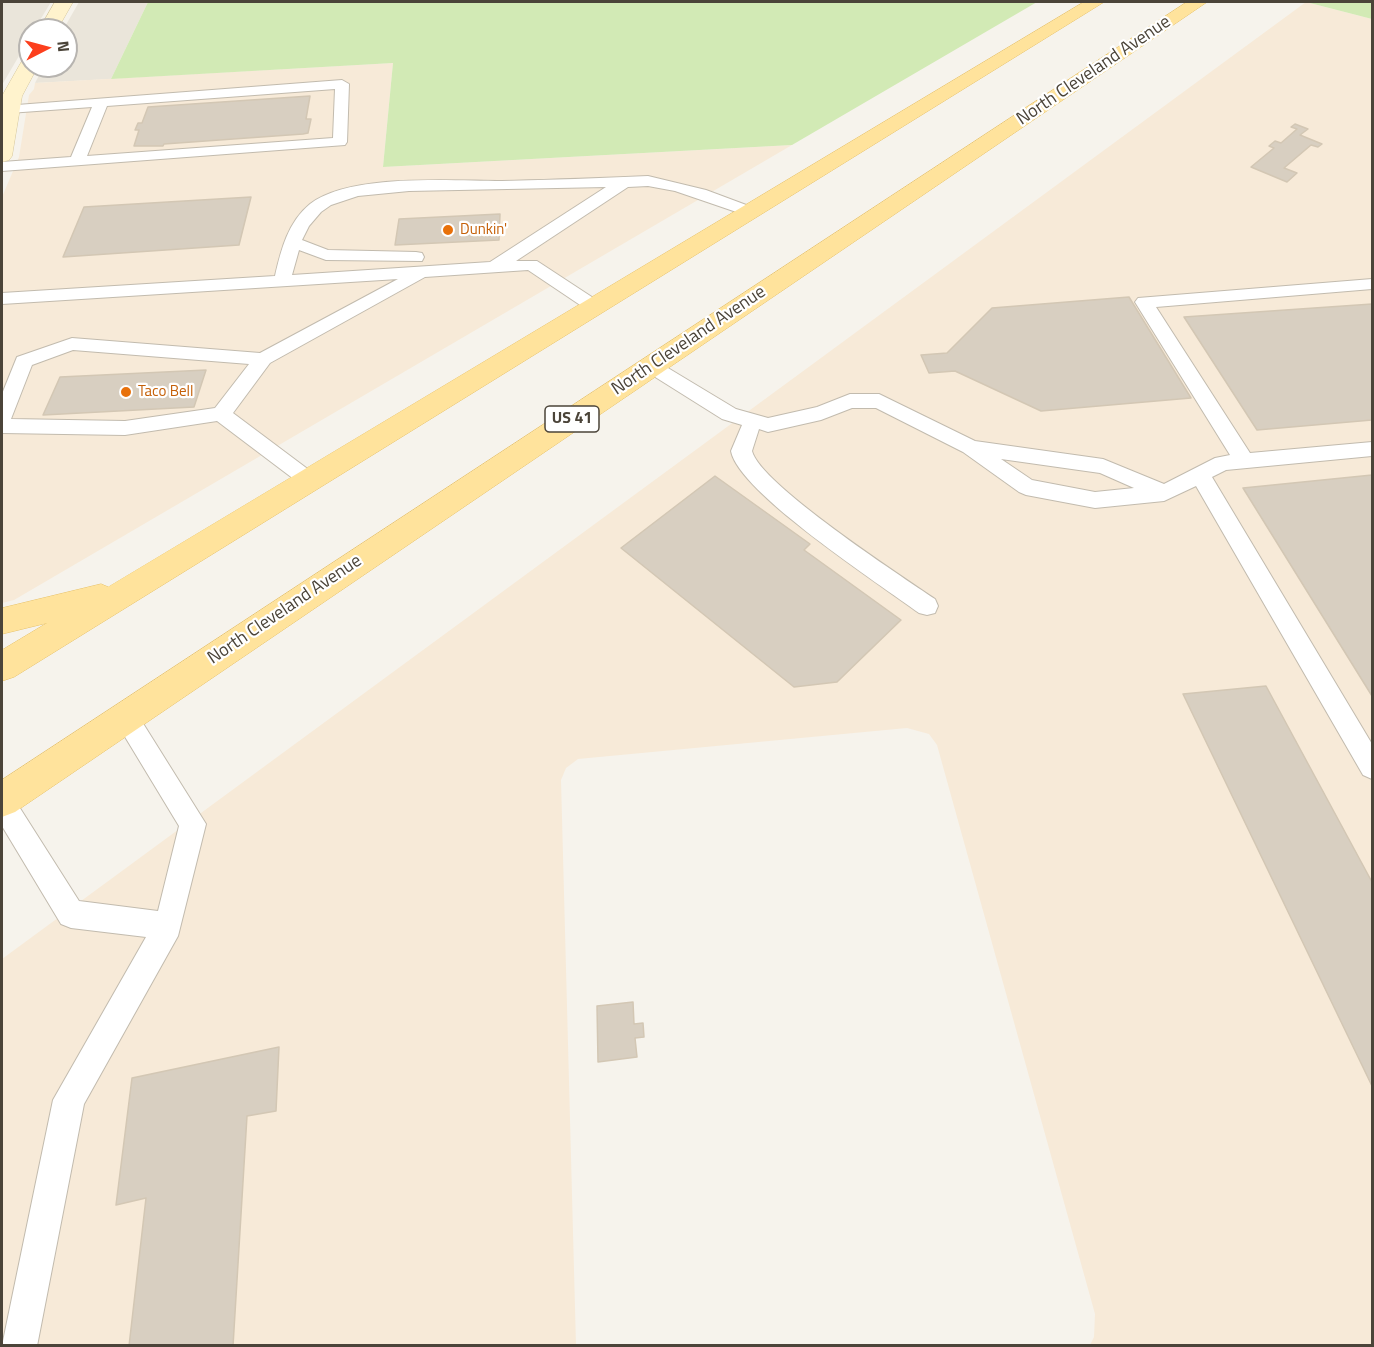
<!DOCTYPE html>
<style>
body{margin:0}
#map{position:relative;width:1374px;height:1347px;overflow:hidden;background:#f6f3ec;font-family:"Titillium Web",sans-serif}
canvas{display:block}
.frame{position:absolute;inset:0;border:3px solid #4b4439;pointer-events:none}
.north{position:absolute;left:18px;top:18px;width:60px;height:60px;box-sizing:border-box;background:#fff;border:2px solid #b7b4b0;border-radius:50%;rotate:84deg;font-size:16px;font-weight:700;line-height:24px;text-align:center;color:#4b4439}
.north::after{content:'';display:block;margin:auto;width:21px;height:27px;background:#fc3f1d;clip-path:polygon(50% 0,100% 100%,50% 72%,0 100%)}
</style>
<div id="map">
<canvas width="1374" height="1347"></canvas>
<div class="frame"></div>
<div class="north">N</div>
</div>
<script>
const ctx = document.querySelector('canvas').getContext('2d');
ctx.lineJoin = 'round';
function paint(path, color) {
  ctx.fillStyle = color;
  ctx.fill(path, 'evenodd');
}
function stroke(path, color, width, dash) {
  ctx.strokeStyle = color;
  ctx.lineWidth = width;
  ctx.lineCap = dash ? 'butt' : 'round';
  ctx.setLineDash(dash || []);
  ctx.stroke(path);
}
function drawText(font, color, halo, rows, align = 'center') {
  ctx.font = font + ' "Titillium Web",sans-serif';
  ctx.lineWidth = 4.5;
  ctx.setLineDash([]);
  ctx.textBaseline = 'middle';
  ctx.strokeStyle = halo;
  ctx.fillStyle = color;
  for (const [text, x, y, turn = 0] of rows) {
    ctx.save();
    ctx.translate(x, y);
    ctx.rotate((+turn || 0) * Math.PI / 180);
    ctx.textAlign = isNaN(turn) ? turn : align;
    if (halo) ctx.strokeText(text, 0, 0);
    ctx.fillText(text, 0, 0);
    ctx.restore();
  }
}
const residential = new Path2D(`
 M2 2H51L34 30H30V37L2 85Z
 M79 2H148L111 79 35 83 44 66H66V30H63Z`);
const commercial = new Path2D(`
 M1306 2 1372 19V1345H1090L1094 1337 1095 1314 937 745 929 734 907 728 578 759 566 768 561 780 576 1345H2V959Z
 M393 63 383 167 792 145 14 600 2 603V197L19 157 29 95 34 89 35 83Z`);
const green = new Path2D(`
 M148 2H1037L792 145 383 167 393 63 111 79Z
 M1306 2H1372V19Z`);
const building = new Path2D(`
 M310 96 306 119H311L308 133 303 134 164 144 163 146H134L139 130H135L138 123H142L148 107Z
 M1295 124 1308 129 1300 135 1322 144 1318 147 1311 145 1284 168 1297 173 1287 182 1251 167 1274 148 1269 146 1275 141 1281 143 1297 129 1291 127Z
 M251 197 239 245 63 257 84 207Z
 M500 214 499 240 395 245 399 219Z
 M1129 297 1191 398 1041 411 955 371 929 373 921 355 947 353 992 308Z
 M1372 304V420L1257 430 1184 317Z
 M206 370 194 407 43 415 60 377Z
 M1372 475V696L1243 488Z
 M715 476 810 544 804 550 901 620 837 682 794 687 621 548Z
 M1266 686 1372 882V1086L1183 694Z
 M633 1002 634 1024 643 1023 644 1037 635 1038 637 1057 598 1062 597 1006Z
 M279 1047 276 1111 247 1116 233 1346H129L146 1198 116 1205 132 1078Z`);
const service = new Path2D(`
 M342 80 349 84 347 142 345 145 2 171V162L71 157 92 107 9 113 4 112 2 109 4 106ZM335 89 333 138 87 156 107 106Z
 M648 176 706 190 757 209 759 212 751 217 675 191 648 186 628 187 516 261H537L601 303 604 307 601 311H589L528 270 425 277 270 363 233 413 317 476 320 481 317 486 310 489 303 486 217 421 125 435 2 433V394L17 357 72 338 260 353 398 279 2 304V293L275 276C281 250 288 222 310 204 351 173 451 181 502 181 551 180 599 178 648 176ZM606 187 490 262 292 275 299 250 326 260 422 261 424 257 422 253 416 252 328 250 302 240 309 226 321 212 331 205 358 196 409 191ZM73 350 249 364 215 408 125 421 11 419 32 365Z
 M1372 279V289L1156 307 1250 453 1372 442V456L1226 470 1212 477 1372 744V779L1363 775 1196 486 1164 501 1095 508 1026 495 1019 492 963 452 876 408H852L821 420 768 432 759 429 752 451C760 484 901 576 935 599L938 606 935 613 927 615 919 613C881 585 738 492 731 451L742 425 722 419 644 370 642 366 644 362 651 360 658 362 736 409 768 418 817 407 850 394H879L975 441 1103 459 1164 484 1215 458 1230 455 1135 302 1138 298ZM1001 459 1100 473 1134 488 1095 492 1032 480Z
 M125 706 134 709 206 824 178 936 84 1104 37 1346H2L53 1100 146 937 71 928 61 924 2 826V791L11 794 79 901 158 911 179 826 113 717 116 709Z`);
const secondary = new Path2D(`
 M55 2H73L57 30H39Z
 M30 57V66H38L22 96 12 156 9 160 2 162V96L23 59Z`);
const primary = new Path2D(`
 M1084 2H1104L14 677 2 681V650L47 623 2 634V608L101 584 108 587Z
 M1187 2H1207L15 812 2 817V780Z`);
const markers = [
 [448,230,6,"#e8710a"],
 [126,392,6,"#e8710a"]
];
const farFoodnames = [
 ["Dunkin'",460,230],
 ["Taco Bell",138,392]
];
const shields = [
 [572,419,54]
];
const shieldNames = [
 ["US 41",572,419]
];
const streetNames = [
 ["North Cleveland Avenue",1094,71,-34],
 ["North Cleveland Avenue",689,341,-34],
 ["North Cleveland Avenue",285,610,-34]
];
paint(residential, '#eae5da');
paint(commercial, '#f7ead8');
paint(green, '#d2eab5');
paint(building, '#d8cfc1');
stroke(building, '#d3c7b4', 1.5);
stroke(service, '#c2bbae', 2);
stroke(secondary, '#d6c79b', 1);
stroke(primary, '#e6c16a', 1);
paint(service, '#fff');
paint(secondary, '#fff3cd');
paint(primary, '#ffe39c');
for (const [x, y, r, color] of markers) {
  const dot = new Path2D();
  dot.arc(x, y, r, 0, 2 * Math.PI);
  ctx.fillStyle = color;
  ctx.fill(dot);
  stroke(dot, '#fff', 2);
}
drawText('15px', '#c56008', '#fff', farFoodnames, 'left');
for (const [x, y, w] of shields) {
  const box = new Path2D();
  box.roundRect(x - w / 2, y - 13, w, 26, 4.5);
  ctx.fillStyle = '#fff';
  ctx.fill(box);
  stroke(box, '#4b4439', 1.5);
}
drawText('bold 16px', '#4b4439', null, shieldNames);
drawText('18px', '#4b4439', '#fff', streetNames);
</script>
